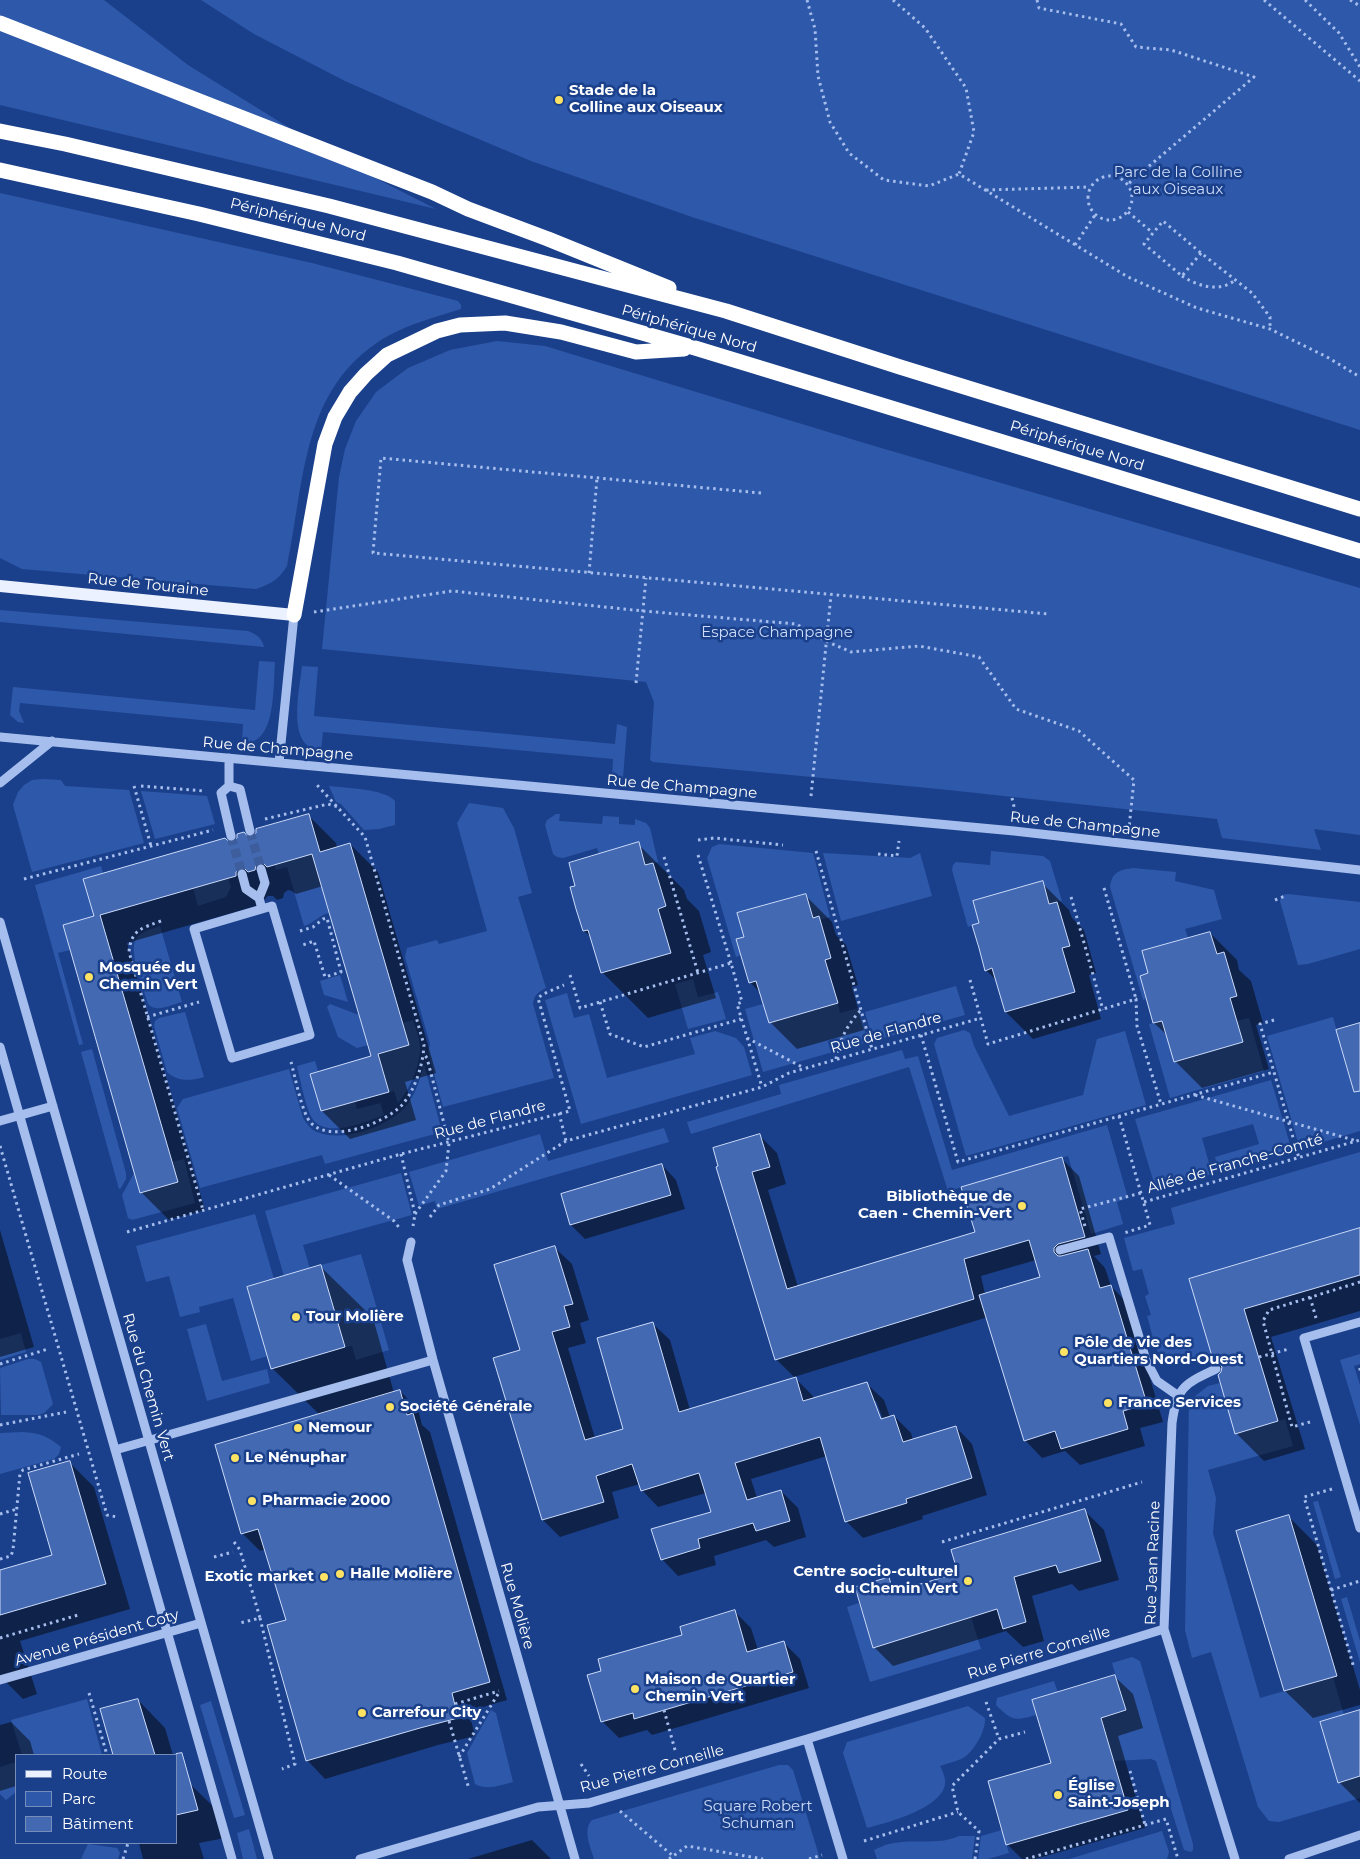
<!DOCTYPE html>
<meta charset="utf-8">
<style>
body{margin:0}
#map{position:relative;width:1360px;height:1859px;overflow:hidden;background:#1b408b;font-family:Montserrat,sans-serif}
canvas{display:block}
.legend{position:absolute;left:15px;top:1754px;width:162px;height:90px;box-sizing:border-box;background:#1b408b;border:1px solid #768cb9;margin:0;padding:6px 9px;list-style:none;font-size:15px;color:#fff}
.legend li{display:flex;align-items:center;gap:10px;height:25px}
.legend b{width:25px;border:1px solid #768cb9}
</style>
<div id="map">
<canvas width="1360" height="1859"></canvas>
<ul class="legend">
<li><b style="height:6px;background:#ecf1ff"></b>Route</li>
<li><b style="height:14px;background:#2e58a9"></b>Parc</li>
<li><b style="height:14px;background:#4469b3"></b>Bâtiment</li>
</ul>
</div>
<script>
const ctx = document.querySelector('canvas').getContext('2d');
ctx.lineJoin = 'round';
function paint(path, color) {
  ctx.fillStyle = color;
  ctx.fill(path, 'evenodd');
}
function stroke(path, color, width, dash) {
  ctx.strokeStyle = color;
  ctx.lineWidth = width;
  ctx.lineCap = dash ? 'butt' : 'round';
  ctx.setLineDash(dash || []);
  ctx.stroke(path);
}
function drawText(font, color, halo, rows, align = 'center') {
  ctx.font = font + ' Montserrat,sans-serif';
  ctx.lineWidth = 5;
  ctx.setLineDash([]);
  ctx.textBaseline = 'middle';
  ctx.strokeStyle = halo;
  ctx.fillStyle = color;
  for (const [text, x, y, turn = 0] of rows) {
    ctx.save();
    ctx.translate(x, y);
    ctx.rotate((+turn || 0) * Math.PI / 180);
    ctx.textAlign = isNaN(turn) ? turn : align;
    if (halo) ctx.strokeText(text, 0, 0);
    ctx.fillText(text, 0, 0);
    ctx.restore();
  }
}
const green = new Path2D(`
 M0 0H104L188 65 346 163 436 209 0 105Z
 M201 0H1360V430L692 217 531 161 431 119 345 81 254 34Z
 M0 193 312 263 458 301 461 305V309C435 317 409 324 386 337 301 387 305 481 287 566 279 580 270 584 256 589L22 569 0 558Z
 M497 341 545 346 871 445 1360 588V835L1314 829 1321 850 1222 838 1217 819 939 789 653 762 650 760 654 702 646 682 322 649 339 477 345 449 356 421 376 392 408 368 450 350Z
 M0 610 248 631C256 634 262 638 264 647L0 622Z
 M259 661 275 662C273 684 277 748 242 742L243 724 20 703 19 711 24 723 18 722 10 715 13 687 255 710Z
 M302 666 318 667 314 716 615 744 617 724 627 727 623 778 621 780 612 779 613 759 323 732 321 750C285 749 300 688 302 666Z
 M43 779 61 780 65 786 129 790 144 843 32 872 13 805 18 792 24 785 32 780Z
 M329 786C345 788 386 789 395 801V825L379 829 364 830 341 804 336 802Z
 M141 791 207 796 215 824 155 839Z
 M469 803 503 808 514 828 532 893 518 897 546 988C538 992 534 995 533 1004L554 1078 443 1107 428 1052 430 1044 405 957 407 948 437 940 439 944 487 931 457 823Z
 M556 814H560L559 821 602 824 603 816 619 817V824L635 825V819L646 823 650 828 658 862 645 865 639 843 599 854 597 848 563 858 557 857 553 854 545 825 547 820Z
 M719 844 813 853 830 917 820 920 819 916 813 918 805 894 737 913 744 937 737 939 741 955 736 957 707 858 712 847Z
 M991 851 1043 856 1050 861 1062 901 1049 904 1043 882 979 923 968 927 952 870 953 865 956 862 990 865Z
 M823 853 910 858 920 853 932 896 841 921Z
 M312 854 329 913C319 915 314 923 304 926L287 867 276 870 274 865Z
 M101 866 103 873 84 879 94 916 63 925 70 950 58 953 83 1044 79 1045 35 885Z
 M1133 868 1176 872 1175 881 1214 890 1222 919 1185 929 1188 938 1142 952 1148 973 1140 976 1146 999 1143 1000 1110 887C1112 872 1119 870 1133 868Z
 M228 878 231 887 226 897 198 906 193 888Z
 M1288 894 1360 902V949L1308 964 1298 965 1280 901 1282 895Z
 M160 926 182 1002C171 1005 156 1013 148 1004 144 989 128 952 136 939 140 931 153 929 160 926Z
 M340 975 348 1002 324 995 320 981Z
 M693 979 698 997 718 992 726 1019 688 1029 675 984Z
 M956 986 965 1015 873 1041 865 1012Z
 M567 993 574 1018 589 1014 607 1078 695 1054 690 1038 715 1031 736 1038 744 1047 752 1075 581 1124 545 1000Z
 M838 1003 840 1013 858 1008 868 1042 763 1072 745 1009 763 1004 769 1022Z
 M330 1004 359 1015 368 1045 357 1048 338 1037 327 1007Z
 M185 1012 204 1077C191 1081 178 1082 167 1072L154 1026 155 1021 159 1018Z
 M1333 1017 1347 1068 1360 1065V1131L1300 1149 1267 1036Z
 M1249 1018 1264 1071 1170 1098 1149 1024 1162 1021 1174 1062 1237 1021Z
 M413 1020C416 1029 420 1039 420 1047 421 1064 409 1091 398 1103L394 1091 389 1092 378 1054 402 1023Z
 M964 1030 970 1033 974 1046 1009 1116 1083 1095 1097 1039 1125 1031 1146 1105 966 1156 934 1044 937 1038Z
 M92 1049 126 1173V1179L121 1188 119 1189 81 1052Z
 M902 1050 905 1059 918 1056 952 1170 1107 1125 1128 1198 1117 1202 1123 1224 1091 1234 1068 1156 948 1191 909 1067 691 1134 687 1122 781 1094 779 1085Z
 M315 1061 318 1071 310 1074 321 1111 355 1101 357 1109 380 1103 384 1115C368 1121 325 1140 312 1118 306 1109 300 1079 297 1066Z
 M424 1064 442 1132 325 1164 322 1155 200 1188 177 1108 183 1099 289 1069 303 1118C307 1124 311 1130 317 1132 342 1143 388 1127 406 1106 416 1094 420 1079 424 1064Z
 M1271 1080 1292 1151 1219 1172 1215 1157 1259 1144 1253 1124 1202 1138 1212 1174 1156 1190 1135 1119Z
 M664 1128 669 1142 437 1209 435 1201 419 1206 409 1172 540 1134 548 1161Z
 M1360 1152V1228L1189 1279 1212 1355 1171 1366C1156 1362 1152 1331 1147 1316L1151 1315 1145 1296 1149 1294 1142 1269 1133 1271 1124 1238 1175 1224 1171 1208Z
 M184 1159 195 1203 132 1220 128 1218 122 1195 134 1173 140 1193 172 1162Z
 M401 1173 412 1215 303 1245 310 1269 284 1276 265 1211Z
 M255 1214 274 1279 248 1287 268 1356 251 1361 233 1298 199 1307 200 1312 180 1317 169 1276 146 1282 136 1246Z
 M361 1254 389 1350 356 1360 352 1346 345 1347 321 1265Z
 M206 1324 222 1381 267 1369 270 1383 207 1401 187 1329Z
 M21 1333 26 1352 0 1360V1339Z
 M1360 1354V1364L1354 1366 1360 1385V1425L1340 1360Z
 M28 1359H35L41 1362 53 1404 44 1413 38 1415H1L0 1368Z
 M1220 1383 1236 1434 1285 1419 1293 1446 1208 1470 1216 1498 1213 1533 1260 1698 1333 1677 1344 1715 1320 1723 1338 1782 1360 1776V1798L1279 1822 1269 1821 1258 1807 1211 1652 1192 1658 1185 1630 1189 1401 1208 1386Z
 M23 1432C39 1433 48 1436 61 1447L59 1454 54 1459 0 1474V1433Z
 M1318 1501 1341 1577 1335 1579 1313 1502Z
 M1347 1597 1360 1641V1662L1341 1599Z
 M859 1603 873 1648 971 1617 981 1649 870 1682 847 1607Z
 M1132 1657 1140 1661 1193 1844V1850L1191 1852 1184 1850 1156 1761 1151 1759 1114 1761 1109 1746 1075 1755 1067 1729 1126 1711 1112 1663Z
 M1054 1681 1058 1693 1032 1700 1036 1715C1015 1721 1012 1721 996 1705L997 1698Z
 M87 1699 102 1755H22L11 1720Z
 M211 1701 245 1815 234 1818 200 1705Z
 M968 1706 985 1718C986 1729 976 1748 966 1756 960 1761 948 1763 940 1766 942 1770 945 1776 945 1781 947 1807 887 1823 867 1828L843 1753 847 1742Z
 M491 1710 496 1713 513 1782C501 1785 487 1791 475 1784L467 1753Z
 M16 1762V1792L6 1800 0 1794V1767Z
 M779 1765H788L793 1770 820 1859H594C591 1848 582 1830 592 1820Z
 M249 1829 257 1859H243L237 1833Z
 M1002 1830 1009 1853 988 1859H978L981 1836Z
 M1162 1831 1169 1852 1167 1859H1069Z
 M959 1836H975L972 1859H877L874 1850C879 1848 884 1845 889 1844 912 1838 937 1846 959 1836Z
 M88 1844 117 1848 120 1853 118 1859H81Z`);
const shadow = new Path2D(`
 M308 815 336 843 337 848 350 844 378 872 436 1073 405 1082 416 1120 350 1139 322 1111 372 1057 323 886 296 894 292 891 288 890 284 893 283 898 277 900 273 896H268L264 900 263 904 127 943 205 1210 169 1220 141 1192 96 917 228 843 252 838Z
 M638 844 684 890 687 899 699 911 711 952 703 955 716 998 648 1018 602 972 593 939 584 931 577 886Z
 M1042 883 1069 910 1072 918 1084 930 1096 973 1089 975 1101 1019 1033 1039 1006 1012 997 981 986 970 981 924Z
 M805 895 832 922 836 935 846 945 858 985 852 987 864 1030 797 1049 770 1022 761 994 750 982 745 937Z
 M1210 933 1237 960 1239 970 1251 981 1263 1023 1256 1025 1269 1069 1202 1088 1175 1061 1168 1036 1154 1023 1149 974Z
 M760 1136 777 1153 786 1184 768 1190 798 1287 976 1233 1062 1159 1079 1176 1101 1254 1094 1256 1105 1268 1111 1286 1128 1304 1163 1422 1140 1428 1145 1446 1080 1465 1065 1451 1042 1458 1025 1440 988 1317 794 1377 776 1359 717 1168ZM1036 1260 1041 1278 985 1294 981 1276Z
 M662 1165 676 1180 685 1209 585 1239 571 1225 562 1195Z
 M1360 1229V1311L1271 1337 1305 1449 1264 1461 1236 1433 1223 1370 1215 1362 1190 1280Z
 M0 1230 34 1347 0 1357Z
 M555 1248 572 1264 589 1320 580 1323 586 1343 568 1348 595 1438 625 1430 653 1324 670 1340 690 1410 796 1379 812 1395 814 1399 867 1384 884 1400 890 1417 894 1416 911 1433 913 1440 956 1427 972 1444 987 1495 922 1516 923 1519 863 1538 846 1521 827 1456 751 1479 757 1498 781 1491 798 1508 806 1537 774 1547 766 1540 714 1556 716 1565 678 1576 662 1559 713 1513 706 1493 658 1507 642 1490 640 1484 612 1492 619 1518 560 1537 543 1520 495 1359 522 1351ZM873 1401H876L885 1424 882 1425Z
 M321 1267 373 1318 394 1393 400 1391 418 1409 422 1425 430 1432 507 1700 469 1711 475 1736 438 1745 325 1779 308 1761 269 1626 287 1621 266 1549 260 1551 242 1533 320 1415 272 1368Z
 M69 1462 94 1487 130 1609 20 1641 37 1694 23 1699 0 1676V1571L54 1556Z
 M1085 1511 1104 1530 1119 1580 1079 1591 1072 1584 1032 1596 1044 1641 1023 1647 1006 1631 893 1666 874 1647 888 1579 901 1591 960 1574Z
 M1289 1517 1317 1545 1360 1690V1705L1313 1718 1285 1691Z
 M735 1612 751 1628 758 1650 783 1642 800 1659 809 1688 652 1735 647 1730 619 1738 602 1721 603 1671Z
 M1115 1677 1133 1694 1143 1728 1118 1736 1145 1828 1035 1859H1022L1007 1844 1052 1763Z
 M138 1700 165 1728 173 1755H114L101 1710Z
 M1360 1712V1803L1339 1782Z
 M11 1722 30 1741 34 1755H16V1786L0 1791V1725Z
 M176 1765 190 1784 218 1811 225 1838 199 1843 204 1859H143L139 1843H176Z
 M532 1840 551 1859H468Z`);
const building = new Path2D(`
 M309 814 320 852 350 843 409 1045 378 1054 389 1092 321 1111 310 1074 371 1056 312 854 267 867 263 863H260L256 865 255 870 248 872 244 868H240L236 872V876L100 915 178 1182 140 1193 63 925 94 916 83 879 225 838 229 842H233L237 838V834L244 832 248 837H252L256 833V829Z
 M639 842 645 865 653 863 666 906 658 909 671 953 601 973 588 930 583 931 576 909 570 887 575 886 569 863Z
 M1043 881 1049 904 1057 902 1070 946 1062 948 1075 992 1005 1012 992 968 985 971 979 948 972 925 979 923 973 901Z
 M806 894 813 918 819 916 831 958 825 960 838 1003 769 1023 756 981 749 983 736 939 744 937 737 913Z
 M1210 932 1217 954 1224 952 1237 996 1230 998 1243 1042 1174 1062 1162 1021 1153 1023 1140 976 1148 973 1142 951Z
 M1360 1023V1091L1354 1092 1336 1030Z
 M760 1134 770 1167 752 1172 787 1289 975 1232 961 1187 1062 1157 1085 1237 1058 1244 1054 1248V1252L1058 1256H1061L1088 1249 1100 1288 1111 1285 1147 1404 1123 1411 1128 1429 1061 1449 1055 1431 1024 1441 979 1295 1040 1277 1029 1240 964 1259 974 1299 775 1360 716 1167 718 1166 713 1148Z
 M662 1164 671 1195 570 1225 561 1194Z
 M1360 1228V1275L1244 1309 1278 1421 1235 1434 1218 1375 1221 1372 1222 1367 1219 1364 1214 1363 1189 1279Z
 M555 1246 573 1304 564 1306 570 1327 552 1332 585 1440 623 1429 597 1338 653 1322 679 1412 796 1377 803 1401 867 1382 881 1419 894 1415 903 1442 956 1426 972 1478 906 1499 907 1503 845 1522 820 1437 735 1463 747 1500 781 1490 790 1521 756 1531 753 1523 698 1539 700 1548 661 1560 651 1529 711 1512 699 1473 641 1491 632 1464 596 1476 604 1502 542 1520 493 1358 520 1350 494 1265Z
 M321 1265 345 1347 271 1369 247 1287Z
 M400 1390 407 1415 413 1413 490 1682 452 1693 458 1718 420 1728 306 1761 267 1625 286 1620 258 1529 241 1534 215 1445Z
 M70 1461 106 1584 0 1615V1570L52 1555 28 1473Z
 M1085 1509 1101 1561 1059 1573 1056 1565 1014 1577 1026 1622 1003 1629 997 1609 873 1648 855 1587 889 1577 893 1592 958 1573 951 1550Z
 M1289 1515 1337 1676 1284 1691 1236 1531Z
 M735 1610 747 1652 784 1641 793 1672 634 1719 633 1713 601 1722 587 1675 601 1671 598 1659 682 1635 680 1627Z
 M1115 1675 1126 1710 1101 1718 1128 1810 1006 1845 988 1781 1051 1763 1032 1700Z
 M138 1699 155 1755H113L100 1709Z
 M1360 1710V1776L1338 1783 1320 1722Z
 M182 1753 198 1810 176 1815V1754Z`);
const minorTunnel = new Path2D(`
 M250 831 261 869
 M231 836 242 874`);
const path = new Path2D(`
 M807 0 815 29 818 76 830 122 849 153 884 180 929 186 959 174
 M893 0 925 28 966 88 974 132 959 174 1128 277 1197 308 1270 329 1327 357 1360 377
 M1037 0 1039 8 1121 24 1136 47 1171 50 1254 77 1128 184
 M1264 0 1360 81
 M1305 0 1339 33 1360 67
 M1350 0 1360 6
 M1088 198a22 22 0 1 1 44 0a22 22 0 1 1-44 0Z
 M986 190 1090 187
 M1128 212 1153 233
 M1075 245 1095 215
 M1201 253 1182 276 1144 244 1163 221 1201 253 1252 293 1270 317V329
 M1182 276C1197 286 1220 293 1235 280
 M761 493 381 458 373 553 1048 614
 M589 573 597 478
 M314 612 452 591 643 611 796 624 826 641 851 652 919 646 979 657 1016 709 1079 731 1134 780 1129 828
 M636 683 646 578
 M134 786 151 846
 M141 786 204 791
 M811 796 831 595
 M1012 798 1016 815
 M265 819 328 804 338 807
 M698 840 714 838 783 845
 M816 851 872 1049
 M878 854 897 856 899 841
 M698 855 731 963
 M664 857 698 973
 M24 879 213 830
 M1104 888 1136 999
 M1071 897 1103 1010
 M1275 900 1285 896
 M161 921C143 928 131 929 129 952L203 1210
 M300 931 313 927 323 919 327 918 341 972 325 977 314 941 300 946
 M570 975 580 1008 731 963 742 1002 737 1004 762 1087
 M970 980 988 1044 1136 999 1137 1026 1161 1104
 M600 1002 610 1034 644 1047 741 1019
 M147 1017 199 1002
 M1274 1020 1260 1024 1299 1158
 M921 1035 958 1162 1274 1072
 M747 1038 804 1068
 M836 1059C838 1042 849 1022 861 1010
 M291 1062C295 1076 302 1114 311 1123 331 1144 385 1123 402 1105 415 1090 423 1065 424 1045L365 837 316 784
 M1195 1095 1357 1141
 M559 1113 566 1141
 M1119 1116 1150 1225 1124 1233
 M0 1146 107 1515 117 1517
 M401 1154 415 1214 413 1226
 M329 1175 394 1221 401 1230
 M1144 1202 1360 1140
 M415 1214 446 1171 449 1143 427 1058 424 1054
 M430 1217 439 1205 490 1189 566 1141 762 1087 789 1073 981 1018
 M1085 1226 1080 1209 1141 1193
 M127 1232 401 1154 570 1111 538 998 543 994 564 985
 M1310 1297 1316 1318
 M1259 1357 1289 1349
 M0 1364 48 1349
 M1360 1368V1372
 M1310 1422 1292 1427 1263 1321 1269 1310 1360 1282
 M0 1425 66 1412
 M1332 1489 1304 1497 1354 1668
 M0 1514 17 1509
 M234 1542 240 1550 260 1618 240 1623
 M942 1542 1142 1482
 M214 1557 233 1552
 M0 1559 11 1556 13 1550 20 1473 23 1470 79 1454
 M1331 1590 1360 1581
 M260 1618 295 1764 282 1769
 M0 1638 78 1615
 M89 1693 107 1755
 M986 1702 999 1739
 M455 1704 499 1691
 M664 1710 675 1750
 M449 1721 469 1789
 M459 1757 500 1691
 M581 1764 589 1776
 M1130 1771 1145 1825
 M620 1811 673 1856
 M864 1841 958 1812
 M123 1859 128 1843
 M669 1859 687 1846 763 1859
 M809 1859 822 1855
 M975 1859 979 1831 958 1812 952 1786 999 1739 1025 1732
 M1026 1859 1166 1819 1178 1859`);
const minor = new Path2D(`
 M0 737 1014 831 1360 870
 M279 763 294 615
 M0 783 52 741
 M229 786 221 793 231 836
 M229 786 240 789 250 831
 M229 786V758
 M242 874 246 889 259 898 262 909
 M259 898 265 883 261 869
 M272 906 310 1035 232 1058 194 929Z
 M0 922 269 1859
 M0 1047 232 1859
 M0 1121 53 1106
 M411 1242 407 1260 433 1360 575 1859
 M1060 1250 1109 1237 1146 1360 1157 1381 1177 1395
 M1360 1322 1304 1338 1360 1528
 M1216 1369C1184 1384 1177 1387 1172 1423L1164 1629 1235 1859
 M115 1450 433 1360
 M0 1680 201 1623
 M807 1739 843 1859
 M360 1859 538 1807 589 1803 807 1739 1164 1629
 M1289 1859 1360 1835`);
const major = new Path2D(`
 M0 586 294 615`);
const highway = new Path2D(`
 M0 23 432 192 468 209 548 239 669 288
 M0 131 65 144 329 206 726 311 900 367 1360 509
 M0 170 199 214 397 263 695 348 1360 551
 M294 615 325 444 335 417 350 392 366 374 387 355 437 331 460 325 505 323 561 332 636 352 684 349`);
const markers = [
 [559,100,5,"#fee263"],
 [89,977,5,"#fee263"],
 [1022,1206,5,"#fee263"],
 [296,1317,5,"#fee263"],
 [1064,1352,5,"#fee263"],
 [1108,1403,5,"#fee263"],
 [390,1407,5,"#fee263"],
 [298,1428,5,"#fee263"],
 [235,1458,5,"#fee263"],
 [252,1501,5,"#fee263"],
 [340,1574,5,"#fee263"],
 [324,1577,5,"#fee263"],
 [968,1581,5,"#fee263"],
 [635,1689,5,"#fee263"],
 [362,1713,5,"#fee263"],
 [1058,1795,5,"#fee263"]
];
const poiNames = [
 ["Stade de la",569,91],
 ["Colline aux Oiseaux",569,108],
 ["Mosquée du",99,968],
 ["Chemin Vert",99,985],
 ["Bibliothèque de",1012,1197,"right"],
 ["Caen - Chemin-Vert",1012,1214,"right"],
 ["Tour Molière",306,1317],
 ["Pôle de vie des",1074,1343],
 ["Quartiers Nord-Ouest",1074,1360],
 ["France Services",1118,1403],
 ["Société Générale",400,1407],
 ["Nemour",308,1428],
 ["Le Nénuphar",245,1458],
 ["Pharmacie 2000",262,1501],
 ["Centre socio-culturel",958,1572,"right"],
 ["du Chemin Vert",958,1589,"right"],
 ["Halle Molière",350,1574],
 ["Exotic market",314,1577,"right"],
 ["Maison de Quartier",645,1680],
 ["Chemin Vert",645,1697],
 ["Carrefour City",372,1713],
 ["Église",1068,1786],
 ["Saint-Joseph",1068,1803]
];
const parkNames = [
 ["Parc de la Colline",1178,173],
 ["aux Oiseaux",1178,190],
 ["Espace Champagne",777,633],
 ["Square Robert",758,1807],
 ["Schuman",758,1824]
];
const streetNames = [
 ["Périphérique Nord",298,220,14],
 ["Périphérique Nord",689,329,16],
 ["Périphérique Nord",1077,446,17],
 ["Rue de Touraine",148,585,6],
 ["Rue de Champagne",278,749,5],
 ["Rue de Champagne",682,787,5],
 ["Rue de Champagne",1085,825,6],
 ["Rue de Flandre",886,1033,-16],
 ["Rue de Flandre",490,1120,-15],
 ["Allée de Franche-Comté",1235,1164,-16],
 ["Rue du Chemin Vert",148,1387,74],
 ["Rue Jean Racine",1153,1563,-88],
 ["Rue Molière",517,1606,74],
 ["Avenue Président Coty",97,1638,-16],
 ["Rue Pierre Corneille",1039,1653,-17],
 ["Rue Pierre Corneille",652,1769,-15]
];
paint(green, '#2e58a9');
paint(shadow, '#0007');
paint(building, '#4469b3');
stroke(building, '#ccdbf9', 1);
stroke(minorTunnel, '#3d5d9c', 9, [9, 4.5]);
stroke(path, '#a6beed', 3, [2.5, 4]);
stroke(minor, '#a6beed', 9);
stroke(major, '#ecf1ff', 12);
stroke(highway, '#fff', 15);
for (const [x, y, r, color] of markers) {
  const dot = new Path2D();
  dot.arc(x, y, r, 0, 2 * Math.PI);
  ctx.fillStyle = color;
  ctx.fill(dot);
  stroke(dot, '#1b408b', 2);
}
drawText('bold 15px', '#fff', '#1b408b', poiNames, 'left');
drawText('15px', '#ccdbf9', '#1b408b', parkNames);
drawText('15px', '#fff', '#1b408b', streetNames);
</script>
